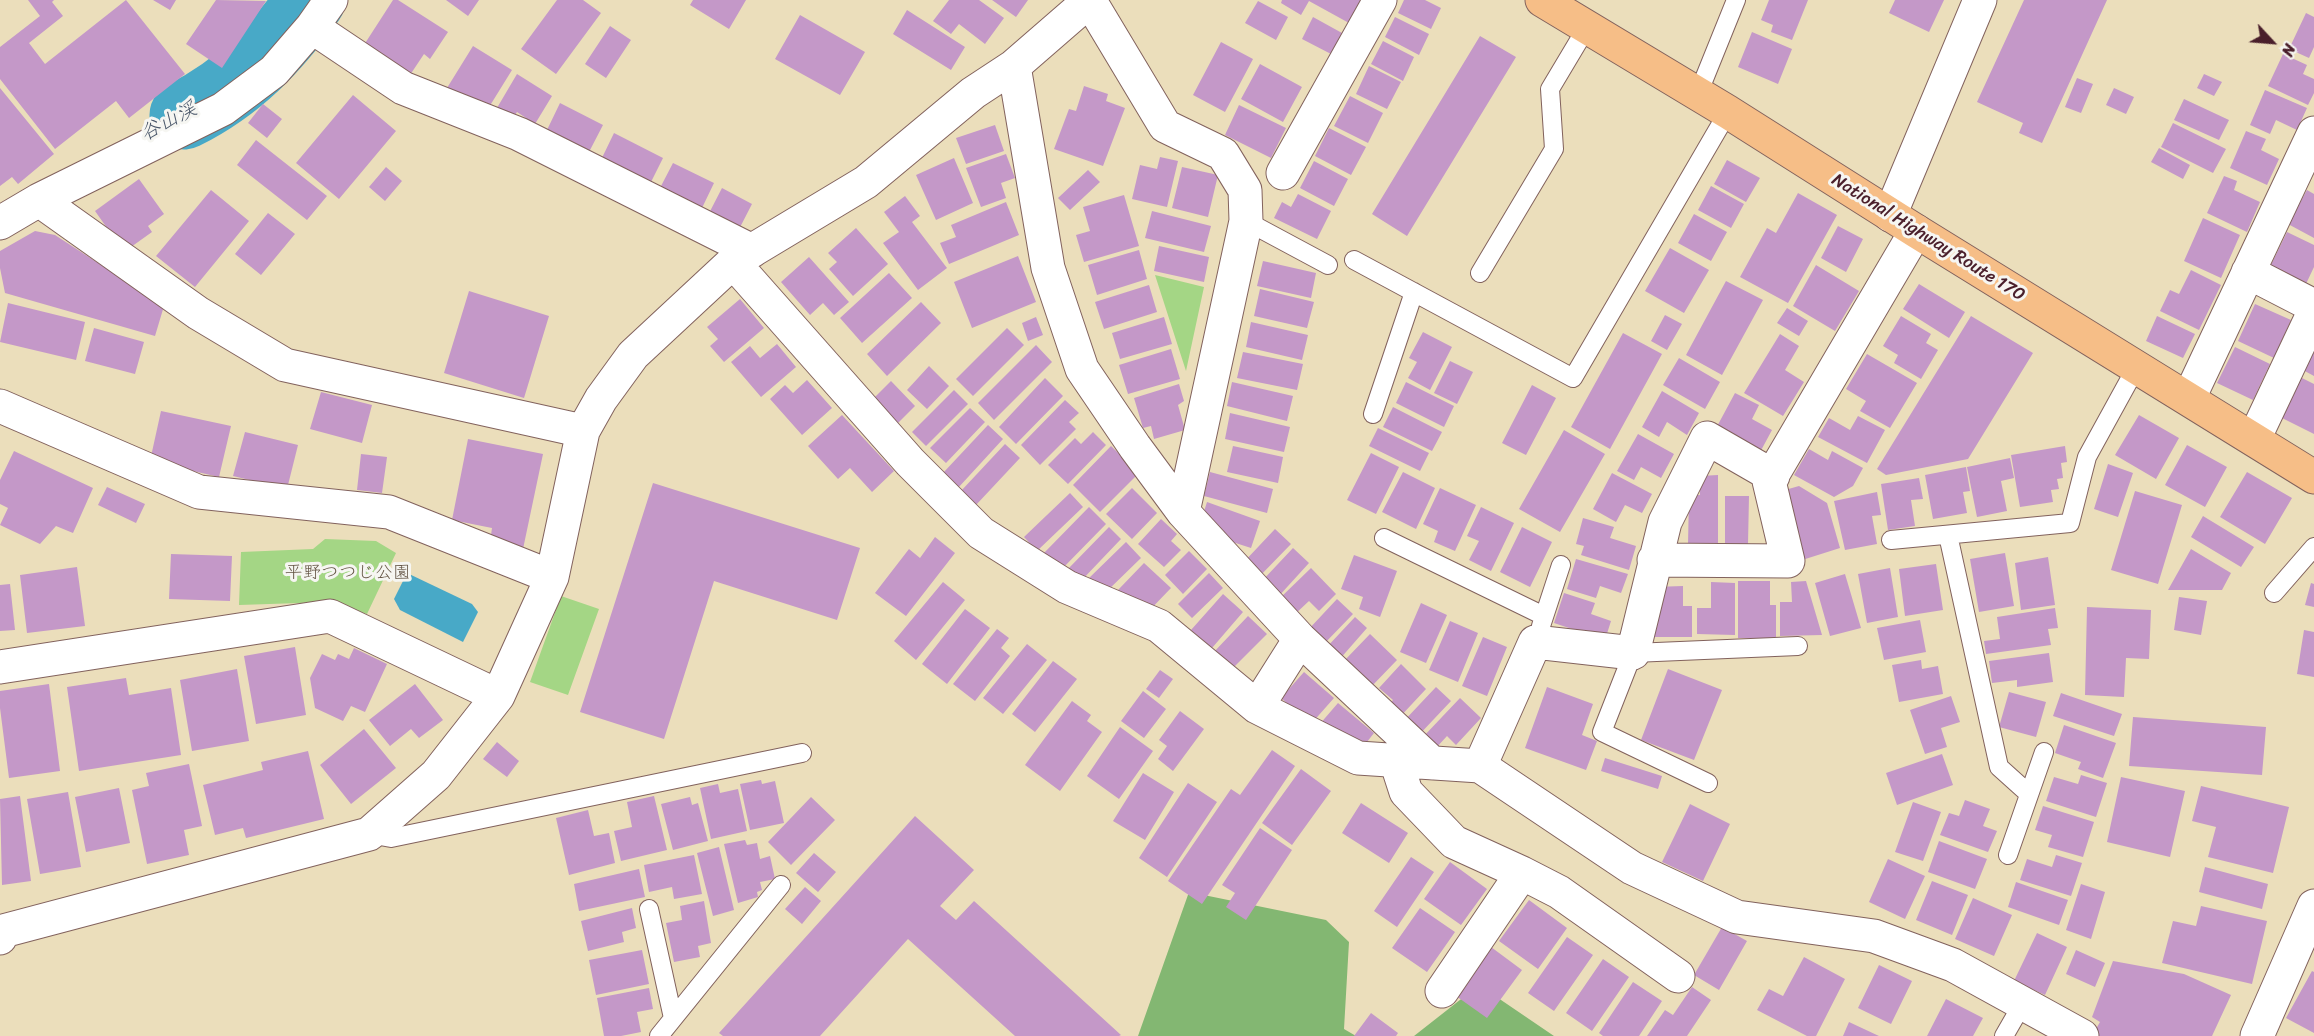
<!DOCTYPE html>
<meta charset="utf-8">
<style>
body{margin:0}
#map{position:relative;width:2314px;height:1036px;overflow:hidden;background:#ebdebb;font-family:Sriracha,sans-serif}
canvas{display:block}
.north{position:absolute;left:2242px;top:12px;width:60px;height:60px;-webkit-text-stroke:4px #f6f6f2;paint-order:stroke;rotate:116deg;font-size:16px;font-weight:700;line-height:24px;text-align:center;color:#4a1f2b}
.north::after{content:'';display:block;margin:auto;width:21px;height:27px;background:#4a1f2b;clip-path:polygon(50% 0,100% 100%,50% 72%,0 100%)}
</style>
<div id="map">
<canvas width="2314" height="1036"></canvas>
<div class="north">N</div>
</div>
<script>
const ctx = document.querySelector('canvas').getContext('2d');
ctx.lineJoin = 'round';
function paint(path, color) {
  ctx.fillStyle = color;
  ctx.fill(path, 'evenodd');
}
function stroke(path, color, width, dash) {
  ctx.strokeStyle = color;
  ctx.lineWidth = width;
  ctx.lineCap = dash ? 'butt' : 'round';
  ctx.setLineDash(dash || []);
  ctx.stroke(path);
}
function drawText(font, color, halo, rows, align = 'center') {
  ctx.font = font + ' Sriracha,"Klee One",sans-serif';
  ctx.lineWidth = 6;
  ctx.setLineDash([]);
  ctx.textBaseline = 'middle';
  ctx.strokeStyle = halo;
  ctx.fillStyle = color;
  for (const [text, x, y, turn = 0] of rows) {
    ctx.save();
    ctx.translate(x, y);
    ctx.rotate((+turn || 0) * Math.PI / 180);
    ctx.textAlign = isNaN(turn) ? turn : align;
    if (halo) ctx.strokeText(text, 0, 0);
    ctx.fillText(text, 0, 0);
    ctx.restore();
  }
}
const green = new Path2D(`
 M1155 275 1204 287 1186 371Z
 M325 539 376 541 396 553 367 614 331 602 239 605 241 552 313 549Z
 M561 596 599 609 568 695 530 682Z`);
const forest = new Path2D(`
 M1189 892 1326 920 1349 942 1344 1029 1356 1036H1138Z
 M1479 985 1554 1036H1414Z`);
const water = new Path2D(`
 M407 573 472 604 478 612 463 642 400 610 394 599Z`);
const river = new Path2D(`
 M184 115C240 87 275 49 311 0`);
const building = new Path2D(`
 M28 0H54L52 2 63 16 29 43 45 64 126 0 185 74 129 118 116 101 55 149 0 79V47L40 16Z
 M153 0H176L170 10Z
 M216 0 266 1 222 68 186 44Z
 M393 0H398L448 32 430 59 424 54 408 78 362 48Z
 M446 0H479L468 16Z
 M557 0H583L601 13 556 74 521 49Z
 M693 0H746L729 29 690 5Z
 M949 0H979L1004 18 985 44 959 24 951 34 933 21Z
 M992 0H1028L1016 17Z
 M1282 0H1362L1349 23 1309 1 1301 15 1281 3Z
 M1404 0H1425L1441 8 1431 29 1398 13Z
 M1769 0H1808L1792 40 1771 32 1773 25 1761 20Z
 M1895 0H1944L1929 32 1889 13Z
 M2024 0H2107L2042 143 2019 133 2023 123 1977 102Z
 M1258 1 1288 17 1276 40 1245 23Z
 M907 10 965 47 951 70 893 34Z
 M2306 13 2314 17V47L2309 58 2289 49Z
 M800 15 865 52 840 95 775 59Z
 M1313 17 1342 33 1331 54 1302 39Z
 M1395 17 1429 34 1419 55 1385 37Z
 M610 26 631 40 606 78 585 64Z
 M1752 32 1792 49 1778 84 1738 67Z
 M1480 36 1516 57 1407 236 1372 214Z
 M1383 41 1414 57 1403 81 1371 64Z
 M1221 42 1253 59 1225 112 1193 95Z
 M473 46 512 70 486 112 447 88Z
 M2283 54 2307 65 2303 74 2314 79V93L2308 105 2268 86Z
 M1260 64 1302 87 1283 122 1241 99Z
 M1369 66 1401 82 1387 109 1356 94Z
 M517 74 552 96 535 124 517 112 510 123 494 113Z
 M2204 74 2222 82 2214 96 2197 88Z
 M2077 78 2093 84 2081 113 2065 107Z
 M1084 86 1108 94 1106 101 1125 108 1103 166 1054 149 1069 109 1076 111Z
 M0 88 54 154 18 184 12 177 0 186Z
 M2114 88 2134 97 2126 114 2106 105Z
 M2265 90 2307 108 2297 130 2276 120 2270 134 2250 125Z
 M353 95 396 131 339 199 296 163Z
 M1350 96 1383 113 1368 143 1334 126Z
 M2184 99 2229 120 2219 140 2174 120Z
 M560 103 603 125 589 152 547 130Z
 M263 104 282 119 267 138 248 123Z
 M1239 105 1286 128 1271 158 1225 135Z
 M2173 123 2226 149 2213 173 2161 147Z
 M995 125 1004 151 966 164 956 138Z
 M1329 128 1366 147 1351 175 1315 156Z
 M2246 131 2266 139 2261 150 2279 159 2267 185 2230 168Z
 M614 133 663 158 649 186 600 162Z
 M256 140 327 196 307 220 237 165Z
 M2159 148 2190 165 2183 179 2151 162Z
 M1006 154 1015 178 1001 183 1006 198 981 207 966 168Z
 M1160 157 1178 161 1167 207 1132 199 1140 165 1157 169Z
 M954 158 973 203 936 220 916 175Z
 M1727 160 1760 178 1746 202 1714 184Z
 M1314 161 1348 179 1334 206 1300 188Z
 M673 163 714 183 702 208 660 188Z
 M386 167 402 181 385 201 369 187Z
 M1182 167 1218 175 1208 217 1172 208Z
 M1088 170 1100 182 1070 210 1058 198Z
 M2224 176 2237 181 2234 190 2260 202 2247 232 2207 213Z
 M139 179 164 214 148 226 152 232 124 252 95 211Z
 M1711 186 1744 204 1731 228 1698 210Z
 M722 188 752 204 735 237 705 221Z
 M211 190 249 221 195 287 156 256Z
 M2307 190 2314 194V238L2288 224Z
 M1798 193 1837 215 1788 303 1740 277 1767 228 1776 233Z
 M1298 194 1331 211 1317 239 1274 218 1282 202 1291 207Z
 M1124 195 1139 246 1084 262 1076 235 1090 231 1083 207Z
 M905 196 920 216 912 222 947 268 918 290 883 243 899 232 884 212Z
 M1006 202 1019 235 949 264 940 243 956 237 951 225Z
 M1152 211 1211 226 1204 252 1145 238Z
 M268 213 295 234 261 275 235 254Z
 M1694 214 1727 232 1711 261 1678 243Z
 M2203 218 2240 235 2221 278 2184 261Z
 M1838 226 1863 239 1846 272 1821 258Z
 M856 228 888 264 853 296 829 269 837 262 828 253Z
 M35 231 55 235 164 306 155 336 5 293 0 268V251Z
 M2287 232 2314 245V267L2305 286 2269 269Z
 M1159 246 1209 257 1204 282 1154 271Z
 M1670 248 1709 270 1684 313 1645 291Z
 M1139 250 1147 279 1097 295 1088 265Z
 M1018 256 1036 302 972 328 954 282Z
 M809 257 849 302 834 315 823 303 810 315 781 282Z
 M1263 261 1316 273 1311 298 1257 286Z
 M1816 265 1859 291 1835 331 1793 306Z
 M2191 270 2221 285 2199 330 2160 311 2170 290 2179 294Z
 M889 273 912 298 862 343 840 318Z
 M1726 281 1763 300 1722 375 1686 355Z
 M1919 284 1965 312 1949 338 1903 309Z
 M1149 285 1157 312 1104 329 1095 302Z
 M1260 289 1314 302 1307 328 1254 316Z
 M469 291 549 316 524 398 444 373Z
 M740 299 764 328 724 362 710 346 718 339 707 327Z
 M921 302 941 323 887 376 867 354Z
 M8 303 85 322 76 360 0 342Z
 M2255 304 2291 320 2274 358 2238 341Z
 M1787 308 1808 321 1799 336 1777 323Z
 M1665 315 1682 324 1667 350 1651 341Z
 M1901 316 1931 334 1926 343 1938 350 1921 379 1894 363 1898 355 1883 346Z
 M1971 316 2033 353 1968 459 1886 475 1877 469Z
 M2157 316 2195 334 2183 358 2146 341Z
 M1036 317 1043 335 1028 341 1022 323Z
 M1164 317 1172 344 1120 359 1112 333Z
 M1251 322 1308 335 1302 360 1246 347Z
 M94 328 144 342 135 374 85 361Z
 M1007 328 1024 345 973 396 956 379Z
 M1423 332 1452 347 1430 390 1408 378 1417 362 1409 358Z
 M1623 333 1662 354 1610 449 1571 427Z
 M1780 334 1799 346 1785 370 1804 382 1783 416 1744 393Z
 M777 344 796 367 761 397 731 362 750 346 760 358Z
 M2314 344V376L2301 369Z
 M1036 345 1052 362 994 420 978 403Z
 M2235 347 2270 364 2253 400 2217 383Z
 M1171 349 1180 379 1128 394 1119 365Z
 M1243 352 1303 364 1297 390 1237 378Z
 M1867 354 1917 383 1890 428 1860 411 1866 401 1846 389Z
 M1679 358 1720 382 1705 409 1663 385Z
 M1450 361 1473 372 1457 404 1434 393Z
 M929 366 949 386 927 409 907 390Z
 M2298 376 2314 384V434L2278 416Z
 M1045 378 1063 396 1016 444 999 427Z
 M807 380 832 408 802 435 770 399 785 385 793 393Z
 M891 381 915 406 895 426 870 402Z
 M1232 382 1293 396 1287 421 1227 406Z
 M1406 382 1454 406 1444 427 1396 403Z
 M1179 384 1184 401 1178 405 1185 430 1154 439 1151 426 1143 428 1134 398Z
 M1532 385 1556 398 1526 455 1502 443Z
 M954 390 968 404 926 446 912 432Z
 M1662 391 1699 413 1687 435 1667 422 1659 437 1642 427Z
 M321 392 372 405 362 443 310 429Z
 M1735 393 1759 405 1752 419 1772 430 1758 456 1714 432Z
 M1065 400 1079 413 1069 422 1076 429 1040 465 1021 445Z
 M1393 407 1442 432 1432 451 1383 427Z
 M970 408 985 422 946 463 930 448Z
 M161 411 231 426 219 477 150 461Z
 M1230 413 1290 427 1284 452 1225 439Z
 M842 415 894 471 872 492 850 468 838 479 808 446Z
 M2139 415 2179 438 2156 479 2115 455Z
 M1858 416 1885 430 1867 463 1818 437 1829 418 1850 430Z
 M988 425 1003 439 958 488 943 473Z
 M1378 428 1429 453 1420 471 1369 446Z
 M1564 430 1605 454 1560 532 1519 509Z
 M245 432 298 445 287 489 233 476Z
 M1093 432 1106 445 1068 484 1048 465 1075 438 1081 444Z
 M1638 434 1674 454 1661 478 1641 467 1634 480 1617 471Z
 M468 439 543 454 523 549 490 542 492 528 452 520Z
 M1005 444 1020 458 976 505 961 491Z
 M2187 445 2227 467 2205 507 2165 485Z
 M1111 446 1139 473 1100 512 1073 485Z
 M1233 446 1283 457 1278 483 1227 472Z
 M2065 446 2067 462 2061 463 2063 478 2057 479 2059 489 2051 490 2053 502 2020 507 2011 455Z
 M1809 449 1828 460 1832 451 1863 468 1853 486 1834 497 1794 475Z
 M14 451 93 488 73 533 56 526 40 544 0 525 8 508 0 504V480Z
 M1371 453 1399 467 1376 514 1347 500Z
 M361 454 387 457 382 493 357 490Z
 M2010 458 2014 478 2001 481 2007 511 1977 517 1967 467Z
 M2108 464 2133 473 2118 517 2094 509Z
 M1966 467 1970 491 1963 492 1967 513 1933 519 1925 475Z
 M1210 472 1273 489 1267 513 1204 496Z
 M1403 472 1435 488 1416 529 1382 512Z
 M2247 472 2292 498 2265 544 2220 517Z
 M1612 473 1652 494 1642 513 1625 505 1616 522 1593 509Z
 M1718 475V545H1688L1689 495H1700V476Z
 M1919 478 1923 499 1911 500 1915 526 1888 530 1881 484Z
 M653 483 860 548 837 620 714 581 664 739 580 712Z
 M1799 486 1827 503 1840 548 1799 561 1778 492Z
 M107 487 145 504 136 523 98 505Z
 M1132 488 1157 513 1132 539 1106 514Z
 M1440 488 1476 505 1455 551 1434 542 1438 531 1423 524Z
 M2135 491 2182 505 2158 584 2111 570Z
 M1877 492 1881 515 1872 516 1877 544 1845 550 1834 501Z
 M1070 493 1083 507 1037 551 1024 537Z
 M1725 496H1749L1748 544 1725 545Z
 M1207 502 1260 521 1251 548 1214 536 1201 521Z
 M1089 507 1106 524 1061 570 1044 553Z
 M1481 507 1514 523 1491 571 1469 560 1479 541 1467 536Z
 M2203 516 2254 547 2241 567 2191 537Z
 M1583 518 1614 527 1610 538 1636 546 1629 570 1581 555 1584 546 1576 544Z
 M1161 519 1177 534 1171 541 1181 550 1164 567 1138 544Z
 M1109 527 1121 539 1080 582 1068 569Z
 M1522 527 1552 542 1530 587 1500 572Z
 M1275 529 1291 544 1257 579 1242 564Z
 M935 537 955 553 906 616 875 593 909 549 920 558Z
 M1126 542 1141 558 1103 595 1087 580Z
 M1293 548 1309 563 1278 597 1261 582Z
 M2191 549 2231 573 2222 590H2168Z
 M1189 551 1207 569 1183 594 1165 575Z
 M2005 553 2014 606 1979 612 1970 559Z
 M171 554 232 556 230 601 169 599Z
 M1354 555 1397 571 1380 617 1359 609 1363 597 1341 589Z
 M2048 557 2055 605 2021 610 2015 563Z
 M1576 559 1628 574 1621 593 1600 586 1596 598 1567 589Z
 M1144 563 1171 588 1145 615 1118 590Z
 M1936 564 1943 610 1905 616 1899 569Z
 M77 567 85 626 27 633 20 575Z
 M1311 568 1336 594 1319 611 1309 601 1293 616 1278 600Z
 M1890 568 1898 617 1867 623 1858 574Z
 M1209 573 1223 588 1192 618 1178 604Z
 M1845 574 1861 628 1830 636 1815 583Z
 M1738 581H1770V605H1776V638H1738Z
 M1806 581 1822 635 1780 636V602H1792L1791 582Z
 M943 582 965 600 916 660 894 641Z
 M1711 582 1735 583V635L1697 634V608H1711Z
 M2311 583 2314 584V607L2305 605Z
 M10 584 15 630 0 631V585Z
 M1683 586V606H1692V637H1654V587Z
 M1564 593 1595 603 1591 614 1611 621 1605 640 1554 623Z
 M1223 594 1243 612 1212 648 1191 630Z
 M2179 597 2207 601 2201 635 2174 630Z
 M1337 599 1353 614 1323 645 1308 630Z
 M1421 603 1447 615 1426 663 1400 652Z
 M2087 607 2151 610 2149 659 2126 658 2124 697 2085 695Z
 M2055 608 2058 628 2048 629 2051 645 1986 654 1984 641 2000 639 1997 617Z
 M965 609 990 628 947 684 922 664Z
 M1248 616 1267 634 1230 671 1213 653Z
 M1355 617 1367 628 1339 660 1326 648Z
 M1920 620 1926 652 1884 660 1877 628Z
 M1450 621 1478 633 1458 682 1429 670Z
 M997 629 1009 638 1001 648 1010 656 975 701 953 684Z
 M2304 630 2314 632V677L2297 674Z
 M1370 634 1397 660 1370 688 1344 661Z
 M1483 637 1507 647 1487 696 1462 686Z
 M1027 644 1047 660 1003 714 983 698Z
 M295 647 306 715 256 724 244 656Z
 M354 648 387 664 365 712 351 706 343 721 315 708 310 678 322 654 335 660 338 654 349 659Z
 M2049 653 2053 682 2017 687V680L1992 683 1989 661Z
 M1921 660 1922 669 1938 666 1943 694 1899 702 1892 665Z
 M1053 661 1077 679 1035 732 1012 714Z
 M1401 664 1426 689 1398 719 1386 708 1393 700 1379 688Z
 M237 669 249 741 192 751 180 680Z
 M1668 669 1722 690 1694 760 1641 740Z
 M1160 670 1173 679 1159 698 1146 689Z
 M1304 672 1334 698 1311 724 1281 698Z
 M126 678 129 695 171 688 181 755 79 771 67 687Z
 M49 684 60 771 9 778 0 708V691Z
 M415 684 443 720 419 738 411 729 390 746 369 720Z
 M1436 687 1451 701 1417 737 1402 723Z
 M1547 687 1593 704 1582 735 1597 741 1586 770 1525 748Z
 M1143 691 1166 709 1144 738 1121 721Z
 M2009 692 2046 702 2036 737 1999 727Z
 M2061 693 2122 714 2114 736 2053 716Z
 M1951 696 1960 722 1941 728 1947 747 1925 754 1910 710Z
 M1460 698 1481 718 1456 745 1447 736 1436 748 1423 737Z
 M1072 701 1091 715 1087 721 1102 732 1060 791 1025 765Z
 M1338 703 1374 733 1363 747 1344 733 1336 739 1319 725Z
 M1180 711 1204 729 1173 771 1158 759 1167 746 1159 740Z
 M2133 717 2266 727 2262 775 2129 766Z
 M2064 725 2116 743 2103 778 2078 769 2081 762 2055 753Z
 M1120 727 1153 751 1119 799 1087 776Z
 M364 729 396 768 351 804 320 765Z
 M497 742 519 761 507 777 483 759Z
 M1272 750 1295 766 1202 904 1168 881 1231 789 1240 795Z
 M308 751 324 819 246 838 243 828 215 835 203 785 263 770 261 762Z
 M1942 754 1953 785 1897 805 1886 773Z
 M1605 758 1662 776 1658 789 1601 771Z
 M189 764 202 826 184 830 189 855 147 864 132 790 149 786 146 773Z
 M1301 769 1331 791 1292 845 1262 823Z
 M1143 773 1174 792 1145 840 1113 821Z
 M2081 775 2107 783 2096 817 2046 801 2054 777 2078 784Z
 M2121 777 2185 791 2170 857 2107 842Z
 M761 780 762 784 775 781 784 823 750 830 740 784Z
 M1188 783 1217 802 1167 877 1139 858Z
 M718 784 720 793 738 789 747 831 711 839 700 788Z
 M2201 786 2289 807 2273 873 2208 857 2216 827 2192 821Z
 M119 788 130 843 86 852 75 797Z
 M68 792 81 867 40 874 27 799Z
 M20 796 31 881 2 885 0 799Z
 M654 796 667 850 621 861 614 831 632 827 627 802Z
 M690 797 692 805 698 803 708 841 673 850 661 804Z
 M811 797 835 820 791 865 768 842Z
 M1965 800 1990 809 1983 826 1997 831 1988 852 1940 835 1949 813 1959 816Z
 M1913 802 1941 812 1923 861 1895 852Z
 M1361 803 1408 833 1389 863 1342 833Z
 M1690 804 1730 824 1703 881 1662 862Z
 M2043 806 2094 822 2083 857 2048 847 2052 835 2035 830Z
 M588 810 594 836 609 833 615 863 569 875 556 818Z
 M915 816 974 870 940 906 956 920 974 901 1121 1035 1119 1036H1015L908 939 820 1036H723L719 1033Z
 M1260 828 1292 850 1246 920 1226 907 1235 893 1222 885Z
 M745 840 747 845 757 843 760 859 770 856 775 879 760 882 762 890 757 892 758 897 738 903 724 844Z
 M1939 841 1987 859 1975 889 1928 872Z
 M719 847 734 910 713 916 697 853Z
 M814 853 836 872 818 892 796 873Z
 M694 855 702 894 674 899 672 887 649 892 644 865Z
 M2056 855 2082 863 2071 896 2020 880 2027 859 2052 867Z
 M1411 857 1434 872 1397 927 1374 911Z
 M1888 859 1925 876 1905 919 1869 902Z
 M1450 862 1487 889 1461 925 1424 899Z
 M2205 867 2268 884 2262 909 2199 892Z
 M639 869 645 897 579 911 574 884Z
 M1932 881 1968 895 1952 935 1916 920Z
 M2016 882 2068 900 2059 925 2008 907Z
 M2081 884 2105 892 2091 939 2066 930Z
 M805 887 821 901 802 924 785 909Z
 M1973 898 2012 915 1994 956 1955 939Z
 M1529 900 1567 928 1538 969 1499 941Z
 M704 901 711 943 698 946 700 957 674 962 666 923 682 920 680 906Z
 M2201 906 2267 921 2252 984 2162 963 2173 921 2196 926Z
 M632 908 636 928 622 932 624 942 588 951 581 921Z
 M1420 908 1455 932 1427 972 1392 948Z
 M1722 927 1747 941 1719 990 1694 975Z
 M2037 933 2067 947 2045 995 2014 981Z
 M1567 937 1593 955 1554 1011 1528 993Z
 M1491 947 1522 970 1487 1018 1456 996Z
 M642 950 649 984 596 995 589 960Z
 M2076 950 2105 963 2095 987 2066 974Z
 M1804 957 1845 979 1816 1036H1807L1757 1010 1769 989 1783 996Z
 M1603 959 1629 977 1592 1031 1566 1013Z
 M2113 961 2184 974 2231 995 2212 1036H2097L2093 1034 2100 1022 2092 1017Z
 M1879 965 1912 981 1891 1024 1858 1008Z
 M2312 971 2314 972V1033L2286 1018Z
 M1633 982 1662 1001 1639 1036H1603L1599 1033Z
 M1692 987 1711 1000 1687 1036H1647L1665 1010 1673 1015Z
 M649 988 653 1009 637 1012 641 1032 621 1036H604L597 998Z
 M1946 999 1983 1018 1973 1036H1927Z
 M1371 1013 1398 1033 1396 1036H1354Z
 M1849 1022 1879 1036H1843Z`);
const service = new Path2D(`
 M1698 94 1736 0
 M1246 221 1328 265
 M1354 260 1573 378 1728 112
 M1480 273 1554 149 1550 89 1587 27
 M1373 414 1414 292
 M1948 535 1999 767 2029 794
 M1384 538 1544 616
 M1891 540 2070 523 2087 457 2137 366
 M2274 593 2314 547
 M1541 626 1561 565
 M1708 783 1602 732 1633 653 1798 646
 M369 834 391 838 802 753
 M2008 855 2044 752
 M649 909 673 1018
 M659 1036 781 885
 M2004 1036 2023 1003`);
const minor = new Path2D(`
 M1090 1 1165 126 1223 154 1245 190 1246 221 1183 512
 M312 27 403 88 519 134 752 251
 M1014 66 1048 268 1082 369 1135 447 1183 512 1300 639 1432 763
 M1283 173 1380 0
 M39 200 198 313 285 365 583 431
 M1890 215 1980 0
 M0 223 39 200 223 109 274 71 312 27 331 0
 M733 262 910 462 981 533 1067 587 1159 626 1257 707 1358 758 1480 766 1632 868 1737 917 1874 936 1953 965 2082 1036
 M2248 272 2314 306
 M2189 398 2314 133
 M0 406 199 492 389 512 552 577
 M2254 439 2314 312
 M1654 560 1788 561 1769 481 1916 231
 M0 667 330 616 498 696
 M1257 707 1300 639
 M1396 761 1406 792 1454 842 1522 873 1559 892 1678 976
 M1480 766 1535 642 1633 653 1665 522 1707 438 1773 476
 M0 938 3 931 369 834 436 775 498 696 552 577 583 431 601 399 633 355 733 262 866 182 973 93 1014 66 1090 0
 M1442 991 1522 873
 M2257 1036 2314 906`);
const trunk = new Path2D(`
 M1542 0 1728 112 1916 231 2314 477`);
const streetNames = [
 ["National Highway Route 170",1928,238,32]
];
const parkNames = [
 ["平野つつじ公園",348,573]
];
const waterNames = [
 ["谷山渓",169,122,-28]
];
paint(green, '#a4d685');
paint(forest, '#83b772');
paint(water, '#48a9c7');
stroke(river, '#48a9c7', 69);
paint(building, '#c498c8');
stroke(service, '#82625d', 20);
stroke(minor, '#82625d', 35);
stroke(trunk, '#82625d', 35);
stroke(service, '#fff', 18);
stroke(minor, '#fff', 33);
stroke(trunk, '#f6be87', 33);
drawText('18px', '#4a1f2b', '#f6f6f2', streetNames);
drawText('18px', '#655646', '#f6f6f2', parkNames);
drawText('italic 20px', '#495669', '#f6f6f2', waterNames);
</script>
